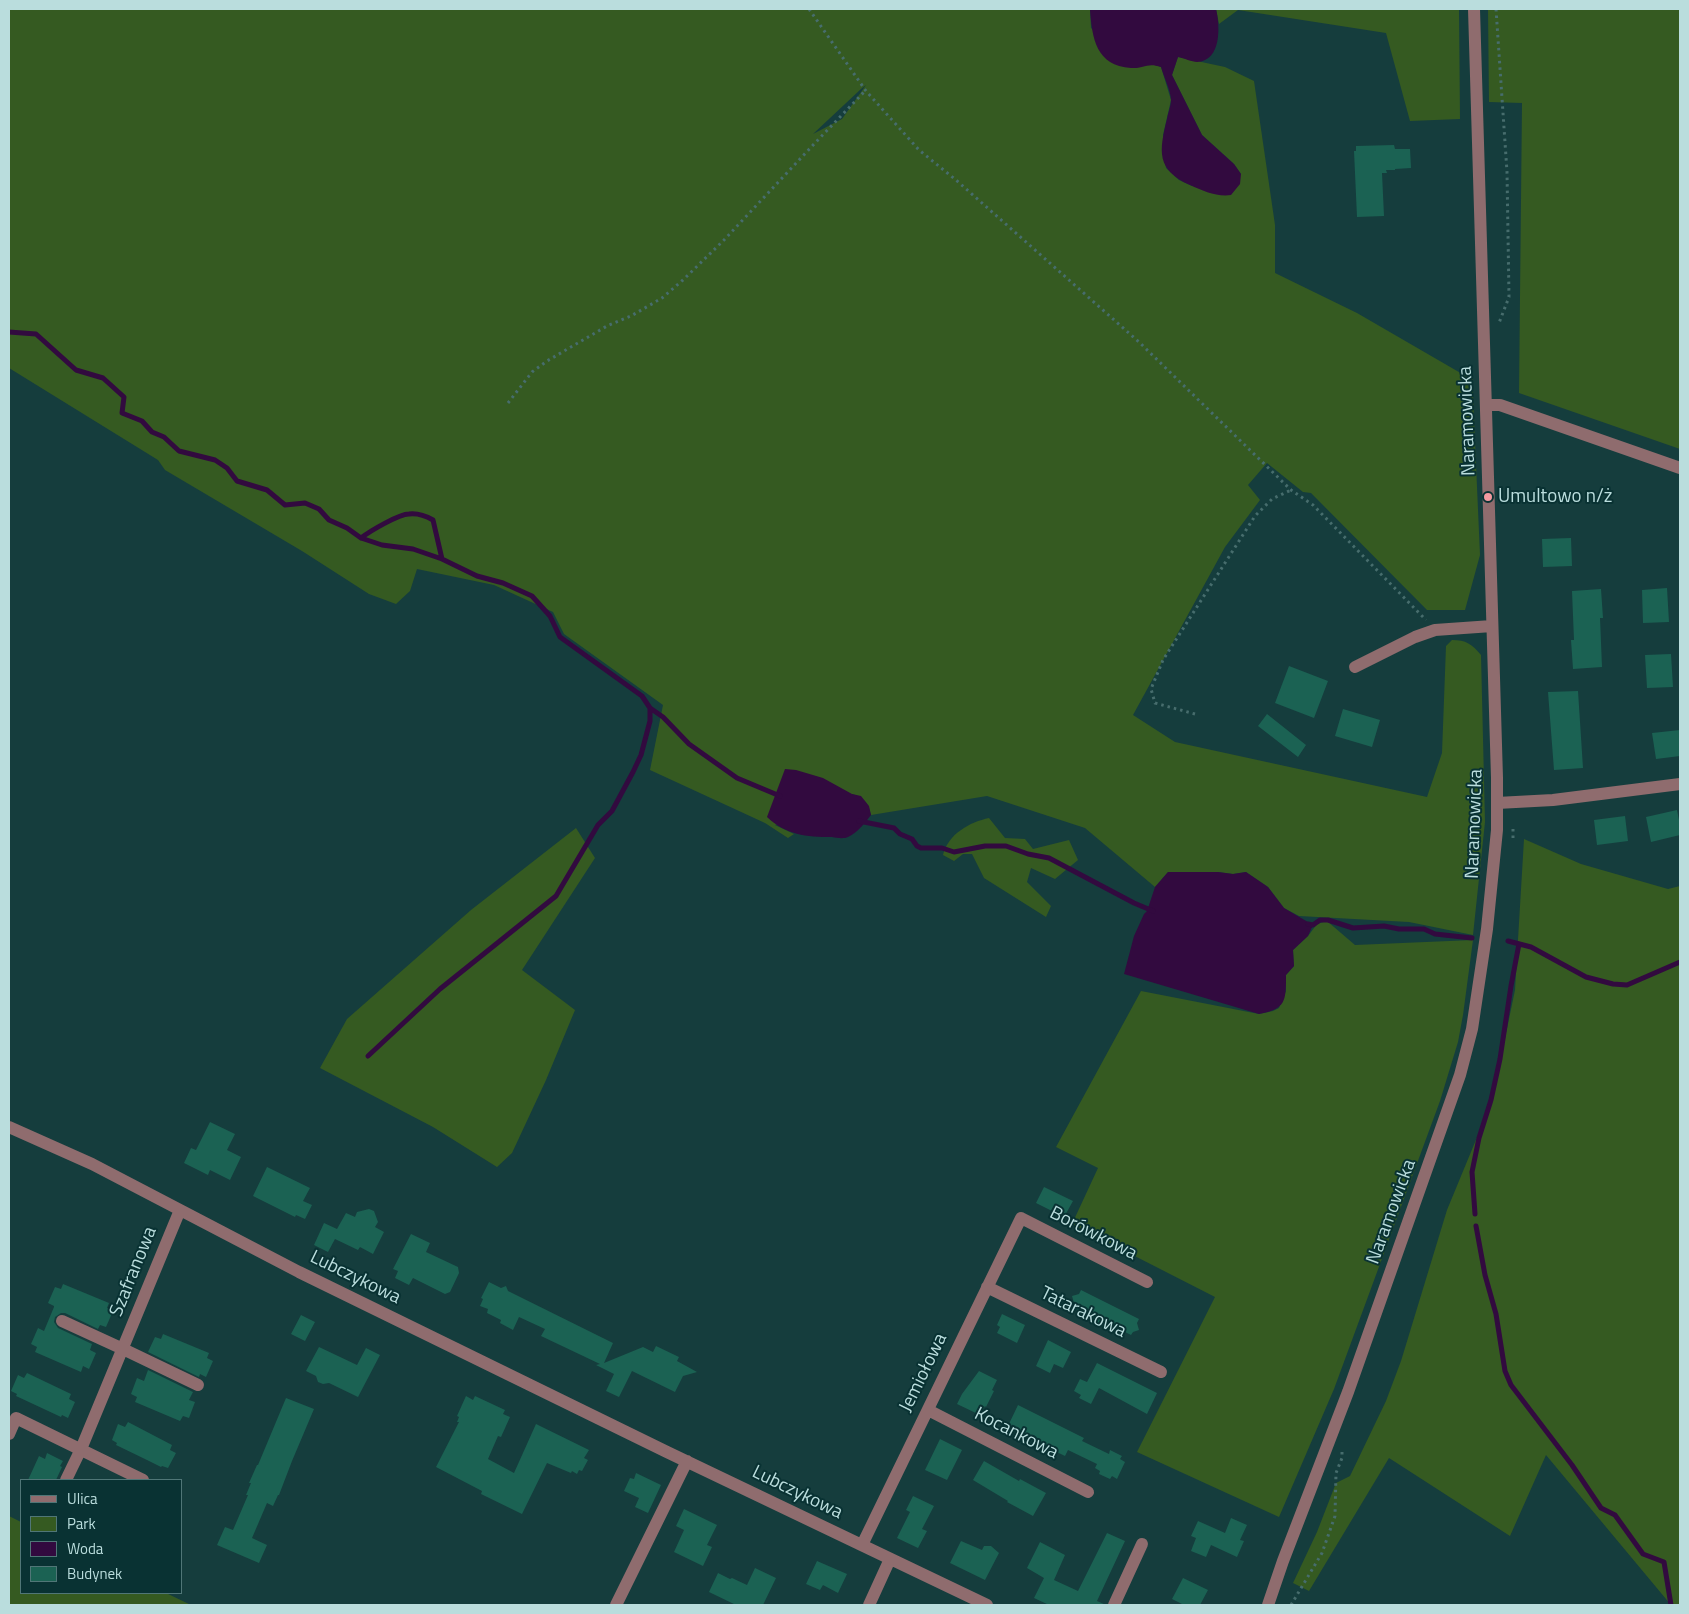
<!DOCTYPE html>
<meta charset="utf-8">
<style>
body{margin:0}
#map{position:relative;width:1689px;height:1614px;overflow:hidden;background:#153d3d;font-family:"Titillium Web",sans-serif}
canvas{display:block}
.frame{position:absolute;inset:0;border:10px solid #badddd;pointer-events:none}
.legend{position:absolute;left:20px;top:1479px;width:162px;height:115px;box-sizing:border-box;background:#093233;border:1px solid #507677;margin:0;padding:6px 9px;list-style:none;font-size:15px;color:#badddd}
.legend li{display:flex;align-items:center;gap:10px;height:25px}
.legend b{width:25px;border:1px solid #507677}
</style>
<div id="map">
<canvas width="1689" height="1614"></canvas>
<div class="frame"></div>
<ul class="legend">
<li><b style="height:6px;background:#8f6c6e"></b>Ulica</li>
<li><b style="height:14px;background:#355a21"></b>Park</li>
<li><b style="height:14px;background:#320a3f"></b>Woda</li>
<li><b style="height:14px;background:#1b6253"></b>Budynek</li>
</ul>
</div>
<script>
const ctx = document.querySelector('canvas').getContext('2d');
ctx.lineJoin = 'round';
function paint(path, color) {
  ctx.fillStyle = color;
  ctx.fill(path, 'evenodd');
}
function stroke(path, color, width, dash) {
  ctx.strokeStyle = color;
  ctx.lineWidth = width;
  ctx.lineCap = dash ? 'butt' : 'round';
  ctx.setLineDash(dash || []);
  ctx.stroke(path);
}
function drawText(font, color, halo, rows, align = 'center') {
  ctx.font = font + ' "Titillium Web",sans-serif';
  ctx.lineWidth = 4;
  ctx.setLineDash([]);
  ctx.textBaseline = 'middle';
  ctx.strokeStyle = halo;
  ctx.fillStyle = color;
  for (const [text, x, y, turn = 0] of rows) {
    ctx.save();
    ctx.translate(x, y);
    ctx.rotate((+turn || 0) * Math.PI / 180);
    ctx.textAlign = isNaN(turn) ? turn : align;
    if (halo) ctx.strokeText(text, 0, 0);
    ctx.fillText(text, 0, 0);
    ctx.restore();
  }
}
const green = new Path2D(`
 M9 9H1090L1091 28 1132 68 1152 64 1161 67 1171 100 1163 135 1166 168 1179 180 1192 186 1241 174 1234 164 1202 135 1172 75 1178 57 1225 67 1254 81 1275 225V273L1357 313 1464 375 1472 373 1480 555 1465 610H1427L1311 493 1303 492 1267 463 1248 485 1260 500 1225 547 1133 715 1175 742 1427 797 1442 753 1446 646 1452 640C1466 640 1472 644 1481 655L1485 822 1473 935 1409 922 1299 916 1284 908 1268 887 1246 872 1233 874 1218 872H1168L1155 887 1085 828 987 796 871 815C868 803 864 797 852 794L775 825 794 834 788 838 765 823 650 770 663 705 564 634 553 612 494 585 417 569 410 591 396 604 369 594 302 551 165 470 158 460 9 368ZM866 85 842 119 813 134 861 89Z
 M1216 9H1459L1460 119 1410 121 1386 33 1238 10 1219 24Z
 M1488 9H1680V449L1519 393 1522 103 1489 102Z
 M989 818 1005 838 1025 839 1033 849 1069 840 1078 860 1055 879 1031 868 1027 882 1051 906 1046 917 984 878 972 854H963L954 861 943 855C948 834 970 822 989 818Z
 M576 828 595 858 522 970 575 1010 546 1080 512 1153 497 1167 433 1127 320 1068 347 1019 471 910Z
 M1524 839 1581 864 1668 889 1680 886V1605H1671L1546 1455 1510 1536 1389 1458 1309 1591 1293 1583 1317 1532 1336 1483 1350 1476 1386 1401 1401 1361 1447 1210 1492 1101 1515 990Z
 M1327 921 1355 945 1473 940 1463 1015 1458 1042 1440 1101 1334 1389 1279 1517 1137 1452 1215 1297 1072 1224 1098 1168 1056 1147 1141 991 1259 1014 1273 1011 1279 1008 1286 991V975L1294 966 1293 950 1308 936 1317 924Z
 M9 1516 21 1522V1593H166L191 1605H9Z`);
const water = new Path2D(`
 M1090 9H1216C1220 25 1222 61 1197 62 1192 62 1184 58 1178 57L1172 75 1202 135 1234 164 1241 174 1240 184 1231 195C1217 197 1203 191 1190 185 1156 170 1159 151 1167 119 1168 113 1171 106 1171 100 1171 91 1163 75 1161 67 1147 62 1143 69 1131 68 1096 66 1092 38 1090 9Z
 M785 769 796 770 823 778 852 794 861 796 869 806 871 815C865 823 857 833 848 837 844 839 837 838 832 837 806 837 786 835 767 817Z
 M1168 872H1218L1233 874 1246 872 1268 887 1284 908 1313 925 1308 936 1293 950 1294 966 1286 975C1286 1001 1286 1009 1259 1014L1124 974 1134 936 1144 914 1147 911 1155 887Z`);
const stream = new Path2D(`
 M9 332 36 334 76 370 103 378 124 397 122 413 142 421 152 432 164 437 179 451 215 460 227 468 237 481 267 490 285 505 305 503 319 509 329 520 347 528 361 538 382 545 413 549 442 559 477 576 503 583 532 596 550 616 560 637 642 696 650 708 663 717 689 744 737 778 780 796
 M361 538C370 531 399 514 409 514 417 513 426 516 433 520L442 559
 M859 821 894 828 900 834 912 839 917 846 921 848H942L954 852 985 846H1006L1028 854 1049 858 1134 903 1153 911
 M1308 924 1313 925 1320 920H1328L1353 928 1384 926 1399 929H1424L1435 934 1472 938
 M1508 941 1531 947 1586 977 1613 984 1627 985 1680 962
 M368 1056 440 989 556 896 598 825 612 811 633 772 641 755 650 721V708
 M1475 1214 1472 1172 1479 1138 1491 1100 1500 1059 1511 986 1519 944
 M1476 1226 1485 1275 1496 1314 1505 1371 1511 1385 1572 1465 1601 1508 1615 1515 1643 1554 1664 1562 1671 1605`);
const building = new Path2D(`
 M1394 145 1395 149H1410L1411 168 1395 169V170H1386L1387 173H1382L1384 216 1357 217 1354 151H1356V146Z
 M1571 538 1572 566 1543 567 1542 539Z
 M1667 588 1669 622 1643 623 1642 590Z
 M1601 589 1603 618H1600L1602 667 1573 669 1571 640H1574L1572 591Z
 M1671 654 1673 687 1647 688 1645 655Z
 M1289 666 1328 681 1314 718 1275 703Z
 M1578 691 1583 768 1554 770 1548 692Z
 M1343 709 1380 720 1372 747 1335 736Z
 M1267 714 1306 745 1298 757 1258 726Z
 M1680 730V756L1656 759 1652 733Z
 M1677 810 1680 825V835L1651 842 1646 817Z
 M1625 816 1628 841 1597 845 1594 820Z
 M210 1122 235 1134 227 1150 241 1157 230 1180 210 1170 208 1175 184 1163 191 1148 196 1150Z
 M267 1167 310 1188 303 1201 312 1205 305 1219 296 1215 295 1217 253 1196Z
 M1044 1187 1073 1201 1063 1219 1053 1214 1054 1212 1036 1203Z
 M369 1209 374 1211 378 1222 375 1227 384 1232 373 1254 360 1247 358 1250 335 1239 328 1252 314 1245 324 1223 337 1229 346 1213 355 1217 357 1212Z
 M411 1234 430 1243 426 1252 458 1267 459 1273 450 1292 445 1294 413 1278 409 1285 395 1278 398 1271 393 1269Z
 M489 1282 501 1288 506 1286 508 1291 613 1343 604 1363 643 1347 653 1352 656 1346 679 1357 677 1361 697 1372 683 1376 675 1392 632 1371 619 1397 606 1391 614 1374 596 1365 600 1364 541 1336 545 1329 519 1317 513 1330 500 1323 501 1320 487 1313 488 1309 480 1306 483 1299 481 1298Z
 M63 1284 109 1303 107 1308 113 1311 106 1327 100 1325 98 1329 65 1313H61L55 1317 54 1322 58 1328 92 1344 90 1350 96 1353 89 1369 83 1366 81 1372 35 1352 37 1347 31 1344 38 1328 44 1331 54 1307V1306L48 1303 55 1287 61 1289Z
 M1081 1290 1139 1319 1137 1323 1139 1330 1133 1332 1131 1335 1121 1330 1119 1335 1081 1316 1083 1312 1073 1307 1074 1303 1072 1296 1079 1294Z
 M1002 1314 1025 1325 1017 1343 997 1333 1000 1327 997 1325Z
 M301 1315 315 1322 305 1341 291 1334Z
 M163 1334 209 1353 207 1358 213 1361 206 1377 200 1374 199 1377 148 1352 155 1337 161 1339Z
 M1048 1340 1071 1352 1063 1368 1054 1364 1050 1373 1036 1366Z
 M319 1347 357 1365 366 1348 380 1355 358 1397 329 1383 323 1384 318 1382 316 1376 306 1371Z
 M1097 1363 1157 1393 1147 1414 1099 1388 1091 1404 1079 1398 1081 1395 1074 1391 1080 1379 1087 1382Z
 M148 1370 193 1392 189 1400 195 1402 189 1418 183 1416 180 1421 135 1402 137 1397 131 1394 137 1378 144 1381Z
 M979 1371 997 1380 992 1390 994 1391 986 1407 985 1406 980 1415 957 1404 962 1394Z
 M27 1373 71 1394 69 1399 75 1402 68 1418 62 1415 61 1417 16 1396 17 1394 11 1391 18 1375 24 1378Z
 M466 1396 473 1400 475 1396 505 1410 503 1414 510 1417 501 1437 498 1436 488 1459 514 1473 536 1424 589 1450 584 1458 588 1460 582 1471 579 1470 577 1474 572 1471 571 1473 547 1463 522 1514 481 1494 482 1491 436 1467 459 1422H457L459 1417 457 1416Z
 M286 1398 314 1409 292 1461 279 1495H278L273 1506 267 1503 252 1538 267 1545 259 1563 217 1545 225 1527 233 1530 248 1495H246L251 1483H249L257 1465H258Z
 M1018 1405 1084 1438 1082 1441 1109 1454 1110 1450 1122 1456 1120 1459 1125 1462 1117 1479 1112 1476 1110 1479 1099 1474 1100 1471 1095 1468 1097 1464 1068 1450 1065 1456 1007 1428Z
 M128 1422 172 1445 170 1450 176 1453 168 1468 162 1466 161 1467 147 1460 116 1445 117 1443 112 1440 118 1424 125 1427Z
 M940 1439 962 1450 947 1480 925 1470Z
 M47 1453 63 1461 60 1466 62 1467 56 1480H28L39 1456 45 1459Z
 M984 1461 1019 1481 1020 1479 1046 1493 1033 1516 1007 1502 1008 1501 973 1480Z
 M636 1473 661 1485 648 1513 635 1507 639 1498 624 1491 630 1478 634 1479Z
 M913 1496 934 1506 922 1529 927 1531 918 1548 897 1538 910 1512 906 1510Z
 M684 1509 717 1525 707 1545 712 1547 703 1566 674 1552 684 1530 676 1526Z
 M1231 1518 1247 1525 1240 1540 1244 1541 1237 1557 1211 1545 1206 1557 1191 1551 1196 1538 1191 1536 1198 1521 1225 1533Z
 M1107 1533 1125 1541 1097 1601 1106 1605H1049L1034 1598 1044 1578 1027 1568 1040 1542 1065 1555 1054 1580 1078 1591Z
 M961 1541 982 1550 984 1546H991L999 1553 985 1580 950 1563Z
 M817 1561 847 1574 838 1593 823 1585 820 1590 806 1584Z
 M755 1568 776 1578 763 1605H736L709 1592 718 1573 730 1579 732 1578 747 1585Z
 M1183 1578 1208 1590 1200 1605H1184L1172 1599Z`);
const path = new Path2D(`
 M809 9 866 91 919 150 956 180 1139 342 1291 490 1313 505 1426 620
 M1496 9 1507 172 1509 297 1499 323
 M508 403 532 372 547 361 607 326 631 316 662 298 683 280 724 240 815 143 865 91
 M1195 714 1155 703 1151 689 1163 660 1255 516 1272 499 1291 490
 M1513 829V839
 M1291 1605 1322 1553 1335 1516 1336 1473 1342 1458V1448`);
const minor = new Path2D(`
 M1486 405H1500L1680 468
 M1355 667 1415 637 1435 630 1492 626
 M1497 803 1553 800 1680 784
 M9 1127 92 1164 299 1272 667 1452 987 1605
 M987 1287 1161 1372
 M62 1321 123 1349 198 1385
 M928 1410 1088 1492
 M9 1434 16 1418 143 1480
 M66 1480 81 1449 180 1210
 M862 1545 1021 1218 1147 1282
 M616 1605 687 1461
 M869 1605 890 1559
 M1114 1605 1142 1544
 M1268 1605 1283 1561 1348 1392 1460 1075 1472 1029 1487 929 1497 830V778L1474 9`);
const markers = [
 [1488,497,5,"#f49aa0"]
];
const streetNames = [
 ["Naramowicka",1468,421,-92],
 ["Naramowicka",1475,824,-88],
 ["Naramowicka",1392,1212,-70],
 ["Borówkowa",1093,1234,27],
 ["Szafranowa",134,1272,-68],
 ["Lubczykowa",355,1278,26],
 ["Tatarakowa",1083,1313,26],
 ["Jemiołowa",924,1373,-64],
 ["Kocankowa",1016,1434,27],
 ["Lubczykowa",797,1493,26]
];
const poiNames = [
 ["Umultowo n/ż",1498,497]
];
paint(green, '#355a21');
paint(water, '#320a3f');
stroke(stream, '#320a3f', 5);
paint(building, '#1b6253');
stroke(path, '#476d6d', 3, [2.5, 4]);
stroke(minor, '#8f6c6e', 12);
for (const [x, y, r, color] of markers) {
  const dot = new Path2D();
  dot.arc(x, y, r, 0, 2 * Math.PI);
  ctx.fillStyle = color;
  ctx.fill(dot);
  stroke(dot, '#093233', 2);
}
drawText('19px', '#badddd', '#093233', streetNames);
drawText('19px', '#badddd', '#093233', poiNames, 'left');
</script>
